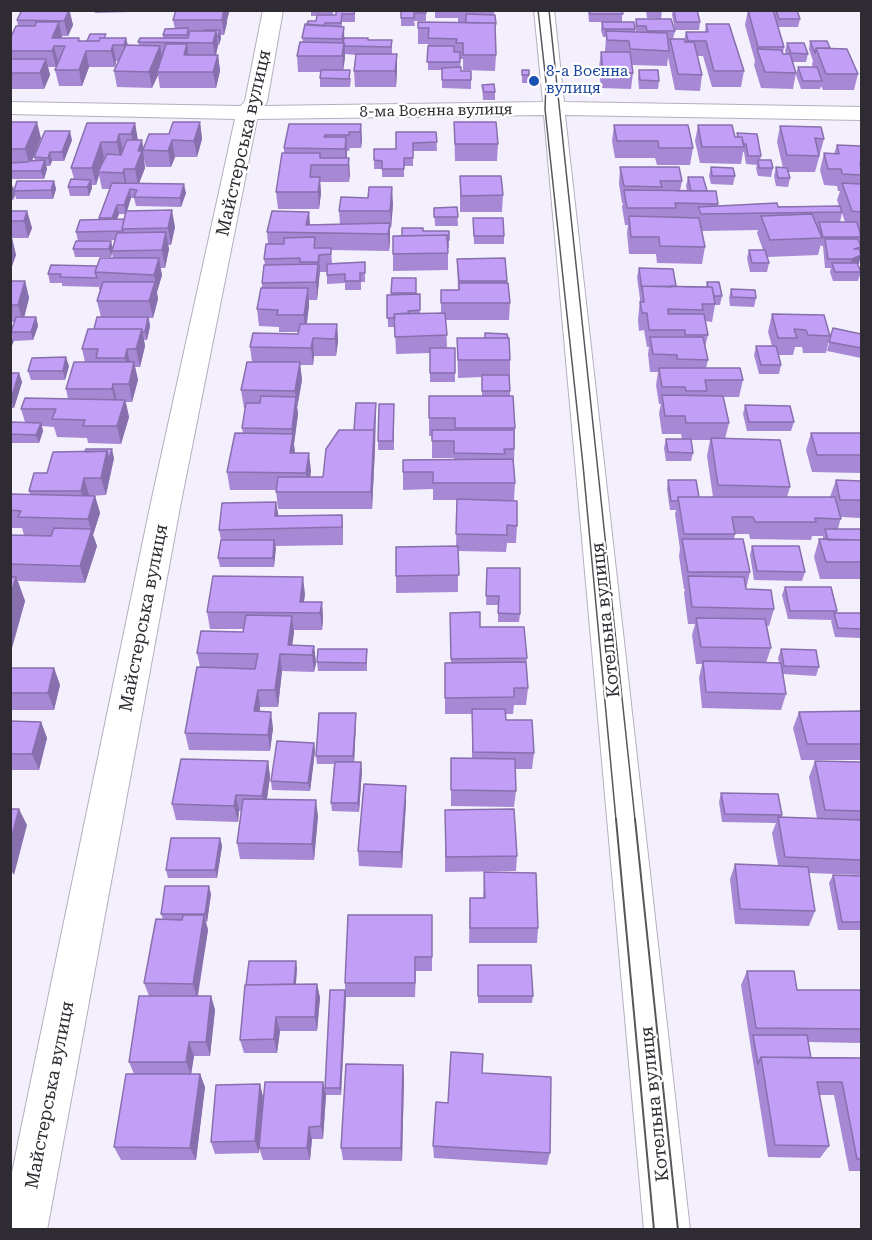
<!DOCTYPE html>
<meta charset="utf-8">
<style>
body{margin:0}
#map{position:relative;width:872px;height:1240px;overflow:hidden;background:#f4effc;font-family:"Roboto Serif",serif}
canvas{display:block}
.frame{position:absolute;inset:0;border:12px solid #2e2c32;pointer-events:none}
</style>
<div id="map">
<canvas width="872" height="1240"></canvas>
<div class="frame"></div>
</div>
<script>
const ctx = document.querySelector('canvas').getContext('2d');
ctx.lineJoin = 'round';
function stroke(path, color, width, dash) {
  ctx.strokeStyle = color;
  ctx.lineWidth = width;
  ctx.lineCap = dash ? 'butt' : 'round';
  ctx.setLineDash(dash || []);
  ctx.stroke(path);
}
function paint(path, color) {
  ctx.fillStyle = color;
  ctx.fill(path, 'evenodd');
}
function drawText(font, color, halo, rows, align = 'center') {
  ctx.font = font + ' "Roboto Serif",serif';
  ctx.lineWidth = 4.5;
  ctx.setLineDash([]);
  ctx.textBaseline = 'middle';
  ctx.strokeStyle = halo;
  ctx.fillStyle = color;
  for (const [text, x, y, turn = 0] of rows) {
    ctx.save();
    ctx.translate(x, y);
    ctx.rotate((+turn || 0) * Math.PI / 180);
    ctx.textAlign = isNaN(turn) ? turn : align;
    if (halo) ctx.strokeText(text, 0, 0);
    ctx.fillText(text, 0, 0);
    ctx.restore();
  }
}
const minor = new Path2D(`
 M263 10H283L267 102 264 106 543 102 534 10H554L564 102 862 107V120L565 115 690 1230H644L544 115 257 119 180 507 47 1230H10V1182L150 507 235 119 10 114V102L241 106 245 101Z`);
const tramFar1 = new Path2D(`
 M538 10 546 82 545 109 583 465 616 820
 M549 10 635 820`);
const tram = new Path2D(`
 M616 819 654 1230
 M635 819 678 1230`);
const wall = new Path2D(`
 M22 10H73L72 12H70L73 25 68 36H62V38H79L80 41H87L106 38H126L128 45H139L138 42 163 38V35L175 29 173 20 176 10H231L229 11 224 35H220L221 38 219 45H218L216 55H218L220 71 216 88H160L158 75 152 88 117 87 114 71 118 61H116L115 67H89L82 86H59L55 70 59 62H58L56 67H48L50 75 44 89H10V39L18 26 17 20Z
 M95 10H132L131 12 95 13Z
 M311 10H355V22H342V27L344 38 368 40H392V54H397V70L396 87H355L354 71 356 55 345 54 343 70 351 79 350 87H320V78L321 72H298L297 56 303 42 302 38 307 25 316 21V16H311ZM333 11H336V15H333Z
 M401 10H426V21H414L415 26H401Z
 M435 10H494L496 55 495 71 463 70V59H460L461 71H471V89L442 88V70H428V44H418V28L466 22H458V18H435Z
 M588 10H622V22L635 29V32H636L635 27 636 19 675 31 673 39 684 40 686 32H705L706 24 744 71 741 87H712L703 56H697L702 75 700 91 675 90 668 57 667 66 632 65 633 73 631 89 601 88 599 68 601 52H605L606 37H603L601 30 602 22H589Z
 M646 10H662L661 19 647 18Z
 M673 10H697L700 22 699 30H675L672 15Z
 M748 10H797L800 19 798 27H778L784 47 783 54H786L785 51 787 43 808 54 806 62H793L796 73 793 89 761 88 754 65 755 61 745 25Z
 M810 41 830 48 858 74 854 90H823L821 86 820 89H801L796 75 798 67H813L812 64 813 61 809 49Z
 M522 70 529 75V83H522Z
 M639 70 659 81 658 89H639L638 78Z
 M482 85 495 92V100H483Z
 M10 122 41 138 32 161H35L34 157 72 140 64 161H52L50 166H46L47 169 44 179H10Z
 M200 122 202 139 197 157H175L171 167H146L144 159V160L145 168 139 183 186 193 181 207 136 206 134 198H131L127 211 175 227 171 245H168L169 249 165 268H160L162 275 157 292 158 299 153 318H149L150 326 147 340H144L145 346 140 367H135L138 380 132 402H126L129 417 121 444 88 443 87 438 57 437 54 427 42 426 43 431 39 443H10V422H25L21 409 68 399 66 389 85 362 82 349 101 317 97 301 100 290 99 289V287L62 286V283H50L48 274 97 266 113 258 112 253 111 257H75L73 249 78 241 76 232 99 220V218L110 189H102L99 175 96 185H92V188L89 196H70L68 187 74 179 71 168 87 123H135L137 140 144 148 169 134ZM119 214H125L124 219H117ZM115 240 113 247 100 241Z
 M454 122 498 144 497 161H455Z
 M289 124H361L362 141 361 148H350L349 151H347V158H349V182H320L321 193 319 209H278L276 192 284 153V148Z
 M614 125 693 148 690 165H657L655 158H615L612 141Z
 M698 125 735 137H737V133L761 156 760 160 773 168 771 177 758 176 756 168 757 165 746 164 744 152H743L741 164 700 163 695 141Z
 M780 126 824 139 815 172H788L790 178 788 187 776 186 774 176 776 167 783 168 777 142Z
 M436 132 437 151H413V166H404V177H382V169H374V160L396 149Z
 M837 145 861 146V229H859L861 236 860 244 861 255 858 264 861 272 858 281H833L830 272 831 268H825L823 246H821V244L818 255 767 257 769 263 767 272H750L747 258 749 250H763L757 233 758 230 702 231 705 247 702 264 657 263 656 254H629L627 233 628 225H625L622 207 623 203H622L619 184 620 167 682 181 680 191H687L686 186 688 177 707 191 718 204V206H839L837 200 840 191H838L837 186 824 185 820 170 824 153 834 154ZM842 213 845 222H840Z
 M711 167 735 176 733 185 711 184 709 176Z
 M460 176 503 195 502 212H460Z
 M54 181 56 189 53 199H16L15 195 13 200H10V185L14 189Z
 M393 204 391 228H390V240L389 251 331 250 332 263 365 262V282H361V290H345V283L327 284V272H320L317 300H309V306L307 324H337L338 341 336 356H314L313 365H300L302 380 297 408 298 414 294 444V453L311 471 310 477H323L354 430 376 403 375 448 372 509H278L276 490H230L227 472 243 433 242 428 245 408H244L241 390 252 362 250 347 298 334 299 332H279V327L259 326 257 309 262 288V283L265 265 264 259 268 244 267 232 309 212 310 225 340 224 339 211Z
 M457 207 458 226H435L434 208Z
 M10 211H27L32 228 28 238H12L16 255 12 266H10Z
 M473 218 504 236V244H474Z
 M423 231H449V248H448V270L393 271V254L402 236Z
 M457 259 507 281 510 303 509 320H446L447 348H455V382H430V353L396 354 395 327H388L387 295H391L392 278H416V294H420V313H441V290H458Z
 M639 268 676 286 675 287H706L707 282 722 296 720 305H715L712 322 705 321 708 335 705 347 708 360 706 368 743 380 739 397H723L729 423 725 439 790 487 787 497H830L836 480 861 481V518L841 517 838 529H861V579H820L814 557 819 539 823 540V536H812L811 540 750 539 749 534H735L734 539 750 572 746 589 774 609 769 626H767L771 648 766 663H779L778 658 781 649 819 667 816 676 783 674 786 694 781 710 702 708 699 678 702 664H696L692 635 695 624H688L684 593 685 589H684L679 556 680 549 675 514 676 510H670L667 489 668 480 699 497H713L707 456 710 440H691L693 453 691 461H666L664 448 666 439H682L681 434H662L659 413 661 404H659L656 385 658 372H650L648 354 649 347H647L644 330 639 331 638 320 640 299 637 277Z
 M10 281H25L29 298 24 317H36L38 326 33 340 14 341 11 332 14 322H12L11 328Z
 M731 289 756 298 754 307 730 306 729 298Z
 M772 314 830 336 826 353H803L802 347H795L793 355H779L781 365 779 374H759L754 355 756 346H772L768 332Z
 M833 328 861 334V358L827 351Z
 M457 338 510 360V396L515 428 514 463 515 483 514 500H484L517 526 516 543H507L506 552 458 551V592L396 593V576L456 546 457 500H433V489L403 490V460L454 459V458H432V436H429V396H482V377L458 378Z
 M69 366 65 380H31L28 371Z
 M10 373H19L22 382 14 408H10Z
 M394 404V450H378V441Z
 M745 405 794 422 791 431H747L743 414Z
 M811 433H861V473L812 472 806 450Z
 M114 458 106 495 89 496H95L100 513 93 535 97 546 85 583 18 581 25 601 10 655V535H51H24L22 528H10V494H30L29 491 47 473Z
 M276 502 278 516 342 515 343 545 275 546 274 567H220L218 558 221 540 219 530Z
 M752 546 805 572 802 581 754 580 750 555Z
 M487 568 520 614 519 622H498V605H486Z
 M785 587 837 611 836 613 861 615V638L835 637 831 621 832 620 788 619 782 595Z
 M305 594 304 602H322L323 619 322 630H294L292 646H314L316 663 314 672 282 671 278 707H260V712L273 728 270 751 189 750 185 733 200 667 197 653 243 632 244 629H210L207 612Z
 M450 613 480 627 527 658 526 665 528 688 526 705H514L513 714H506V720L534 753 532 769H515L516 791 514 807 451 806V758H472V714H445V663H451Z
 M367 649V671H318L317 662Z
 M10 668H54L60 685 54 710H10Z
 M861 711V760H801L793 728 799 712Z
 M10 721 41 722 47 738 39 770H10Z
 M356 722 354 762 362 770 359 812 332 811 331 803 334 764H317L316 756Z
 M314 743 315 751 310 791 272 790 271 781Z
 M268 761 270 777 267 799 318 816 314 860 240 859 237 843 241 811H239L238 822 176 820 172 804Z
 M815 761 861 762V875L809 873 815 911 809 926 735 924 730 879 735 864 778 865 772 833 776 823 722 822 719 802 721 793 782 815V817L817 818 809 777Z
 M406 802 402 868 359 866 358 851Z
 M445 826 517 856 516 871 445 872Z
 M220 838 222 846 217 878H168L166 870Z
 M484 872 538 928 537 943H469L470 898H483Z
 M833 875 861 876V930H838L829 883Z
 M211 894 207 922H206L208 930 198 996H211L215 1010 210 1056H194L191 1074H200L205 1087 196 1160H121L114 1147 134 1074 129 1062 149 996 144 983 163 919 161 914Z
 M432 915V971H416L415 997H346L341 1095H326L323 1139H312L310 1160H263L259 1148V1153L215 1154 211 1142 260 1084 263 1097 325 1088 345 990V983Z
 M478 965 533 996 532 1003H478Z
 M297 968 296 984H317L320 998 317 1031H280L277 1053H244L240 1040Z
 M747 971 797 990H861V1043L808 1042 811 1058H861V1171H849L834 1095H819L829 1146 820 1158 768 1157 741 985Z
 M403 1065 404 1078 402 1161 343 1160 341 1148Z
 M482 1073 550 1153 547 1165 434 1158 433 1146 448 1103Z`);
const shadedWall = new Path2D(`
 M69 10 73 25 68 36 64 21Z
 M224 10H226L227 23 224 35 222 20Z
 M226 10H229V13L227 20Z
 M59 22 62 38 59 46H54L58 62 56 67 52 51V38Z
 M344 27 345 58 343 72 342 39Z
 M220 30 221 38 219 45 218 37Z
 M216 31 218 46 215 58 213 43Z
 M126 38 129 54 127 61 124 45Z
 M187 44 189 60 184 55Z
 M113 45 116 61 115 67 111 51Z
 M160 46 163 62 157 72 158 75 152 88 149 72Z
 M86 51 89 67 82 86 79 70Z
 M397 54V70L396 87 395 71Z
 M218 55 220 71 216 88 213 72Z
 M46 59 50 75 44 89 40 73Z
 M37 122 41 138 30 166 25 149Z
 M200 122 202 139 197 157 194 141Z
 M135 123 138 140 135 150 131 134Z
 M361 124 362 141 361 148 360 132Z
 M70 131 72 140 64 161 62 152Z
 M119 134 123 150 120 158 117 142Z
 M346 137 347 154 346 165 345 149Z
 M142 140 144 150H143L145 168 138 186 135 169 138 151Z
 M172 140 175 157 171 167 168 151Z
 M101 142 104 158 98 172 99 175 96 185 92 168Z
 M50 152 52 161 50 166 48 158Z
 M349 158 350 175 349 182 348 165Z
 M45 160 47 169 44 179 41 171Z
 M124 169 127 185 126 190 123 173Z
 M320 177 321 193 319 209 318 192Z
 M91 180 92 188 89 196 87 187Z
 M54 181 56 189 53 199 51 190Z
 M184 184 186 193 181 207 180 198Z
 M13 185 15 195 13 200 11 191Z
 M392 187 393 204 391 228 390 211Z
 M130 189 131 198 126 214 124 205Z
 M117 205 119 214 114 226 112 218Z
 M172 210 175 227 171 245 168 228Z
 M27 211 32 228 28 238 24 221Z
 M309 212 310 229 306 225Z
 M390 223V240L389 251 388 234Z
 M166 232 169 249 165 268 162 250Z
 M12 238 16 255 12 266 10 260V241Z
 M111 241 113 249 112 251 111 257 109 249Z
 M319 255 320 272V279L318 262Z
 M861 255 859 264 849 268 852 259Z
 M159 258 162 275 157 292 154 275Z
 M318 264 319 281 317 300 316 282Z
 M25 281 29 298 23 322 18 305Z
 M155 282 158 299 153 318 149 301Z
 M308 288 309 306 305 332 304 315Z
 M36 317 38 326 33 340 31 332Z
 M148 317 150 326 147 340 145 332Z
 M337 324 338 341 336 356 335 339Z
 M142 329 145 346 140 367 136 349Z
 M10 331 14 341 10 350Z
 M313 338 314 356 313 365 311 348Z
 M127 349 131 367 129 375 125 358Z
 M66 357 69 366 65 380 63 371Z
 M134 362 138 380 132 402 129 384Z
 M300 362 302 380 297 408 295 391Z
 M19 373 22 382 14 408 11 399Z
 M113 384 117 402 116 406 112 389Z
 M296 397 298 414 294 444 295 451 292 471 290 453 292 436V429Z
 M125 400 129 417 121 444 117 426Z
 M376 403 375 448 372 509 371 492Z
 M41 423 43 431 39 443 36 435Z
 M112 449 114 458 106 495 101 478 107 451Z
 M309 453 311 471 308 491 306 473Z
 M84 478 89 495 86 508 81 491Z
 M95 496 100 513 93 535 97 546 85 583 80 566 91 530 88 519Z
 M276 502 279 519 275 516Z
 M342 515 343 532V545L342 527Z
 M274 540 276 548 274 567 273 558Z
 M16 577 25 601 10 655V597Z
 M303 577 305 594 302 613 300 602Z
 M322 602 323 619 322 630 320 613Z
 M292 616 294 633 291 654 288 645Z
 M314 646 316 663 314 672 312 655Z
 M280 654 282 671 278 707 275 690Z
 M54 668 60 685 54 710 48 693Z
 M258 690 260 707 257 728 254 711Z
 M271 712 273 728 270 751 268 735Z
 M356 713V722L354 765 353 756Z
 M41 722 47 738 39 770 32 754Z
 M314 743 315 751 310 791 308 783Z
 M268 761 270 777 265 812 262 796Z
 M361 762 362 770 359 812 358 803Z
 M406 786V802L402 868 401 852Z
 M236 795 239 811 238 822 234 806Z
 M316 800 318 816 314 860 312 844Z
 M19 809 27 825 14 875 10 869V843Z
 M220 838 222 846 217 878 215 870Z
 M209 886 211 894 207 922 205 914Z
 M204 915 208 930 197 998 193 984Z
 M296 961 297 968 295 993 294 986Z
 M317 984 320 998 317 1031 315 1017Z
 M345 990 346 997 341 1095 340 1088Z
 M211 996 215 1010 210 1056 206 1042Z
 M276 1017 280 1031 277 1053 274 1039Z
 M189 1042 194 1056 191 1075 186 1062Z
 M403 1065 404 1078 402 1161 401 1148Z
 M200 1074 205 1087 196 1160 190 1148Z
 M323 1082 326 1095 323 1139 321 1126Z
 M260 1084 263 1097 259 1153 255 1141Z
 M309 1127 312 1139 310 1160 307 1148Z`);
const building = new Path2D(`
 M22 10H69L64 21 17 20Z
 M176 10H224L222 20H173Z
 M336 10H355L354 14H342L341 23H325L324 26 307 25 308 21H316L317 15H336Z
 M401 10H426V13H414V18H401Z
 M589 10H622L623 14H590Z
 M674 10H697L700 22H676Z
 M748 10H773L784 47H758Z
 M776 10H797L800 19H779Z
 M466 14 495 15 496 24 495 23H466Z
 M636 19H671L675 31H647L646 26H637Z
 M36 22H59L52 38H79L78 41H99L100 38H126L124 45H113L111 51H86L79 70H55L65 46H54L52 51H10V39L16 26H35Z
 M418 22 495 23 496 55H463V43H456L457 39 428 38 429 28H418Z
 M602 22H634L635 29H603Z
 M305 24 344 27 342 39 302 38Z
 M706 24H729L744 71H714L706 41H688L686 32H708Z
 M188 28 187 35H163L165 29Z
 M204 30H220L218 37H217L216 31Z
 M190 31H216L213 43 138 42 140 38H188Z
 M606 31 667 33 669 51 630 49 629 41 607 40Z
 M90 34H106L104 38H100L99 41H87Z
 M344 38H368V40H392L391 47 345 46 344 43H343Z
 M670 39H684L685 42H694L702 75 678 74Z
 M810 41H827L830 48H816L815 53Z
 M300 42 344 43 342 56H297Z
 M787 43H804L808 54 791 53Z
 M166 44H187L184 55H218L213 72H157Z
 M126 45 160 46 149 72 114 71Z
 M428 46H454V52H460V62H427Z
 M816 48 847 49 858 74H826Z
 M757 49 781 50 783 54H790L796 73 765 72Z
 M601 52H630L633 73 603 72Z
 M356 54H397L395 71H354Z
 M10 59H46L40 73H10Z
 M461 67V71H471V80H442V68Z
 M798 67H817L822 81H803Z
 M321 70H350L349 79 320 78Z
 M522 70H529V75H522Z
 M639 70H658L659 81 640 80Z
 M494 84 495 92H484L482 85Z
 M10 122H37L25 149H10Z
 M173 122H200L194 141 172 140 168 151 143 150 149 134H169Z
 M454 122H496L498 144H455Z
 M87 123H135L131 134H119L117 142H101L92 168H71Z
 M289 124H361L360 132H349V135H325L324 137H346L345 149 284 148Z
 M614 125H688L693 148H659L658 141H617Z
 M698 125H732L735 137H742L744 147H702Z
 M780 126 821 127 824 139 815 138 819 156 787 155Z
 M45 131H70L62 152H50L48 158 34 157Z
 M396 132H436L437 142 413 143V158H404V169H382V161L374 160V149H396Z
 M737 133 757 134 761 156H748L746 144H743L742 137H738Z
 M127 140H142L138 151H142L135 169H124L123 173 98 172 107 154 121 155Z
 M837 145 861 146V163H860L861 168V175L842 174 841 169H828L824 153 839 154Z
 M282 153H320V158H349L348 165H311L310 177H320L318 192H276Z
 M45 160 41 171H10V163L28 162 29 161Z
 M758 160H771L773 168H759Z
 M620 167H679L682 181H660L662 187 624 186Z
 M711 167 733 168 735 176H712Z
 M776 167 787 168 790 178H778Z
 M460 176H501L503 195 461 196Z
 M688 177H703L707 191H676H691Z
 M71 179 91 180 87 187H68Z
 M17 181H54L51 190 14 191Z
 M112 183 184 184 180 198 134 197 137 190 130 189 124 205H117L112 218H99Z
 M842 183 861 184V212L852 211Z
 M369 187H392L390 211H339L341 197 368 198Z
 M624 190 716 191 718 204 675 203 676 208H627Z
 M777 203 778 207 840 206 842 212 701 214 698 207Z
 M457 207 458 217H434V208Z
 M172 210 168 228 122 229 126 211Z
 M10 211H27L24 221H10Z
 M272 211 309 212 306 225 390 223 388 234 267 232Z
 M812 214 822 238 770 240 761 216Z
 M629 216 699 218 705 247 660 246 659 237H631Z
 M473 218H503L504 236H474Z
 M124 219 122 229 123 231 76 232 80 220Z
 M819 222H857L861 237H823Z
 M402 228H423V231H449V240H447V235L402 236Z
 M166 232 162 250 112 251 117 233Z
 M447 235 448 253 393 254V236Z
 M315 237 314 248H331V254L319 255 318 262H300V258L264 259 266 244H284V238Z
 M825 239H858L861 247 854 249H859L861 255 852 259H828Z
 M76 241H111L109 249H73Z
 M749 250H765L769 263H752Z
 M100 258H159L154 275 95 272Z
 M505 258 507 281H459L457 259Z
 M365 262V273H360V281H345V274L327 275V264Z
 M832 263H857L861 272H835Z
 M318 264 316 282 262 283 264 265Z
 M51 265 97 266 95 272 97 278 60 277 61 274H48Z
 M639 268 673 269 676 286H671V287L642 286V290Z
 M392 278H416V293H391Z
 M10 281H25L18 305H10Z
 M103 282H155L149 301H97Z
 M707 282H719L722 296H714L712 287H684H708Z
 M459 283H508L510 303H441V290H459Z
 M642 286 712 287 715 304H702L703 310 668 309V314H704L708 335H685V330H649L647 313H642L640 302H644Z
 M261 288H308L304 315H277L278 310 257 309Z
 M731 289 755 290 756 298 732 297Z
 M420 294V310L408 311 409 313 394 314 395 318H387V295Z
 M445 313 447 335 395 337 394 314Z
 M772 314 824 315 830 336 808 335 806 330 794 329 797 338H778Z
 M16 317H36L31 332H11Z
 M97 317H148L145 332H142V329H94Z
 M300 324H337L335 339 313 338 311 348 250 347 253 333 298 334Z
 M833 328 861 334V348L829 342Z
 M88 329H142L136 349H127L125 358H96L98 349H82Z
 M485 333 507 334 508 338H485Z
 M650 337H703L708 360 677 359V355L653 354Z
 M457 338H509L510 360H458Z
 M756 346H776L781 365H761Z
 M430 348H455V373H430Z
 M66 357 63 371H28L32 358Z
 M74 362H134L129 384H113L112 389H66Z
 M247 362H300L295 391 241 390Z
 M659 368H740L743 380H705L707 391H686L685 387H662Z
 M10 373H19L11 399H10Z
 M482 375H509L510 391H482Z
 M662 395 723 396 729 423H686L685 416H665Z
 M261 396 296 397 292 429 242 428 246 403H260Z
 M429 396H513L515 428H455V418H429Z
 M25 398 125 400 117 426H83L85 420 52 419 56 409H21Z
 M356 403H376L374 430H354Z
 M379 404H394L393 441H378Z
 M745 405 790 406 794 422H749Z
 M10 422 41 423 36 435 10 434Z
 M339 430H374L371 492H276L278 477H323L326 449Z
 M432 430H514V449H504L505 454 454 453V441H432Z
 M235 433 293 434 290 453H309L306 473 227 472Z
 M811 433H861V455H817Z
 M711 438 780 440 790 487 718 485Z
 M666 439H691L693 453 668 452Z
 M86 449H112L109 460 107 451 85 452Z
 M107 451 101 478H84L81 491H29L34 473H47L53 452Z
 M513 459 515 483H433V472H403V460Z
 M668 480H696L699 497H678V501H671Z
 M836 480 861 481V500H840Z
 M10 494 95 496 88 519 18 517 21 511 10 510Z
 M678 497H835L841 519 815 518 816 522H755L753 517H732L735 534H684Z
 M457 499 517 501V526L507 525V535L456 534Z
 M276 502 275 516 342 515V527L219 530 222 503Z
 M54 528 92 529 80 566 10 564V535L51 536Z
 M825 529H861V540H828Z
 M682 539H743L750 572H688Z
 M819 539 861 540V562H826Z
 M221 540H274L273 558H218Z
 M458 546 459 575 396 576V547Z
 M752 546H799L805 572 757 571Z
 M487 568H520V614L498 613 499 596H486Z
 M213 576 303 577 300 602H322L320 613 207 612Z
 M688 576 744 577 746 589 771 590 774 609 692 607Z
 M10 577H16L10 597Z
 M785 587H831L837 611H790Z
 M480 612V627H524L527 658 451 659 450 613Z
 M834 613H861V629L838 628Z
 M246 615 292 616 288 645 314 646 312 655 280 654 275 690H258L254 711 271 712 268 735 185 733 197 667 255 669 258 654 197 653 201 631 243 632Z
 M696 618 765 619 771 648 701 647Z
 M318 649H367L366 663 317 662Z
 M781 649 816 650 819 667 784 666Z
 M703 661 781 663 786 694 706 692Z
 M526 662 528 688H514V697L445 698V663Z
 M10 668H54L48 693H10Z
 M472 709H505L506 720H532L534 753 473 752Z
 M861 711V744H807L799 712Z
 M319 713H356L353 756H316Z
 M10 721 41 722 32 754H10Z
 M277 741 314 743 308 783 271 781Z
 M451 758 515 759 516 791 451 790Z
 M181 759 268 761 262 796 236 795 234 806 172 804Z
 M815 761 861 762V811L825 810Z
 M335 762H361L358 803H331Z
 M364 784 406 786 401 852 358 851Z
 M721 793 778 794 782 815 725 814Z
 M243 799 316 800 312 844 237 843Z
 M10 809H19L10 843Z
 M514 809 517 856 446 857 445 810Z
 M778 817 861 820V860L785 857Z
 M171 838H220L215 870H166Z
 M735 864 808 867 815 911 740 909Z
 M484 872 536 873 538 928H470V898H485Z
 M833 875 861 876V922H842Z
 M165 886H209L205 914H161Z
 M183 915H204L193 984 144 983 156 919 182 920Z
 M348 915H432V957H415V983H345Z
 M249 961H296L294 984 246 985Z
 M478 965H531L533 996H478Z
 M747 971H794L797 990H861V1029L756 1028Z
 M317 984 315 1017H276L274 1039 240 1040 245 985Z
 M330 990H345L340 1088H325Z
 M139 996H211L206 1042H189L186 1062H129Z
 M753 1035H807L811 1058 761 1057 758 1064Z
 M451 1052 483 1054 482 1073 551 1077 550 1153 433 1146 436 1102 448 1103Z
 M761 1057 861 1058V1159H857L842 1082H817L829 1146 775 1145Z
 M346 1064 403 1065 401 1148H341Z
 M126 1074H200L190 1148 114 1147Z
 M265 1082H323L321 1126 309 1127 307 1148H259Z
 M260 1084 255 1141 211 1142 216 1085Z`);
const markers = [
 [534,81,6,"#1a4fb4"]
];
const farTransitnames = [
 ["8-а Воєнна",546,72],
 ["вулиця",546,89]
];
const farStreetnames = [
 ["8-ма Воєнна вулиця",436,111,-1]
];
const streetNames = [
 ["Майстерська вулиця",244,143,-77],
 ["Майстерська вулиця",144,618,-79],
 ["Котельна вулиця",606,620,-96],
 ["Майстерська вулиця",50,1095,-79],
 ["Котельна вулиця",655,1104,-96]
];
stroke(minor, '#b5afbf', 2);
paint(minor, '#fff');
stroke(tramFar1, '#58565d', 1.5);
stroke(tram, '#58565d', 2);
paint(wall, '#a788d4');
paint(shadedWall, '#886fad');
paint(building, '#c29ef7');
stroke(building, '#886fad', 1.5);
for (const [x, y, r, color] of markers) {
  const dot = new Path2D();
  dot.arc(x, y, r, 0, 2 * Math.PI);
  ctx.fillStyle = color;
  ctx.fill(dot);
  stroke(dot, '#fff', 2);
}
drawText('15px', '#164399', '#fff', farTransitnames, 'left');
drawText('15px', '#2e2c32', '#fff', farStreetnames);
drawText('18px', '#2e2c32', '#fff', streetNames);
</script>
